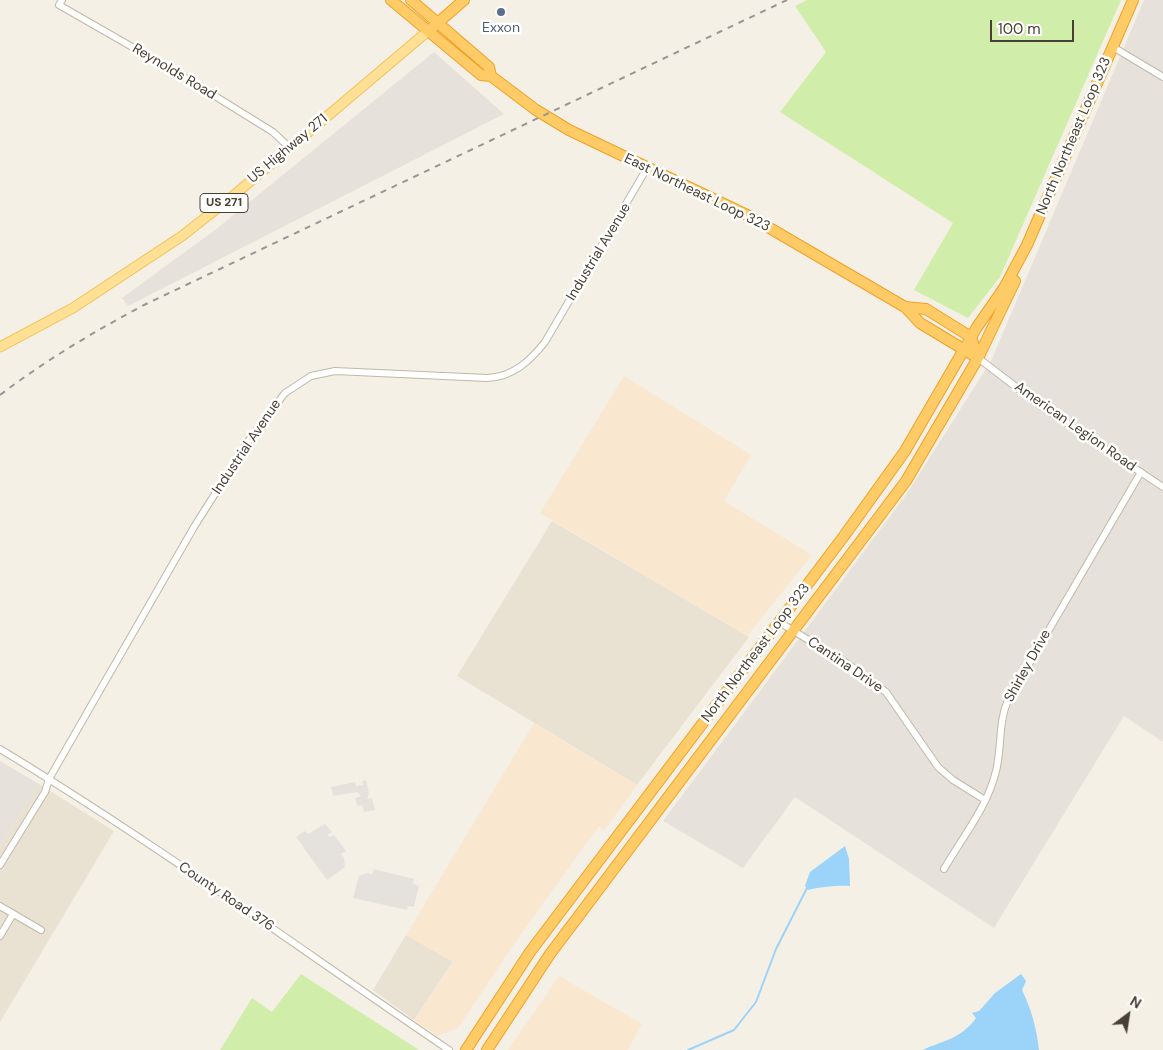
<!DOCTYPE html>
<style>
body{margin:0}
#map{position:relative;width:1163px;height:1050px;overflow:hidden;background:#f5f0e6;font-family:"DM Sans",sans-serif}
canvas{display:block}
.north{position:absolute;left:1103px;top:990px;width:50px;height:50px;-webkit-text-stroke:4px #fff;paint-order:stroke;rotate:31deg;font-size:14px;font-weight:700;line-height:20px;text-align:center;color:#484034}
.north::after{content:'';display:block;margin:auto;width:18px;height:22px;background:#484034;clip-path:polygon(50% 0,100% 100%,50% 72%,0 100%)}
.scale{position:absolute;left:990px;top:20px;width:84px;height:22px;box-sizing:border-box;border:2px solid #484034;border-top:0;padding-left:6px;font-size:15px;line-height:18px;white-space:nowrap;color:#484034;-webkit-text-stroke:4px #fff;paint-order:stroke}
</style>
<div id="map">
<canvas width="1163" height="1050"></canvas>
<div class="north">N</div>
<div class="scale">100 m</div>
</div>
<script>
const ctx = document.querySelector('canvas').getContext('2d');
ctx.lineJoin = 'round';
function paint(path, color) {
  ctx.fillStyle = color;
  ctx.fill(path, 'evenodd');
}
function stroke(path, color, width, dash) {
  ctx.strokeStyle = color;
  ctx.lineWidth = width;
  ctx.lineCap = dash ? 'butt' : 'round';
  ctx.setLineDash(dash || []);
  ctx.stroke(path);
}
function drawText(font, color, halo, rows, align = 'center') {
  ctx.font = font + ' "DM Sans",sans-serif';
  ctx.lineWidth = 5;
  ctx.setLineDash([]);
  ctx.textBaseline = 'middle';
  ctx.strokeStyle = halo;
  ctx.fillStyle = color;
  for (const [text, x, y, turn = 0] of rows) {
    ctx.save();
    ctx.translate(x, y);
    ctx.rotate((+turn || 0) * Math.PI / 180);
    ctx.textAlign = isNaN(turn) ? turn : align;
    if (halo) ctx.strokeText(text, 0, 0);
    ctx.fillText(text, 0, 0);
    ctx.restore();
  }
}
const residential = new Path2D(`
 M552 521 749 637 637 785 457 676Z
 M39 784 114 831 0 1022V846Z
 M406 935 453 961 414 1020 373 990Z`);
const commercial = new Path2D(`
 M624 376 751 455 724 501 812 555 747 636 540 513Z
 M534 723 637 785 604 831 599 826 516 941 458 1028 438 1036 414 1020 453 962 406 935Z
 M559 976 642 1024 628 1050H508Z`);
const industrial = new Path2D(`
 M1144 0H1163V742L1124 716 994 928 795 797 743 868 663 821 906 495 991 361Z
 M434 52 504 114 128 306 122 298 215 230Z
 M0 761 39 784 0 846Z`);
const green = new Path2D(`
 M807 0H1121L1000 277 968 318 914 290 953 223 780 112 826 52 795 6Z
 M301 974 419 1050H220L252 998 272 1012Z`);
const parking = new Path2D(`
 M366 780 369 793 367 799 372 798 375 810 364 812 362 805 357 806 355 798 361 796 357 792 333 796 331 787 355 782 356 786 363 785 362 781Z
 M325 824 332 832 328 835 329 837 334 835 346 851 341 854 344 858 345 867 327 880 296 837 305 831 308 834Z
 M374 869 414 879 413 884 419 886 414 907 408 906 407 910 353 898 359 876 367 873 372 874Z`);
const water = new Path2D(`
 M845 846 849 859 850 886C838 885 820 887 808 890L805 886 810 872Z
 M1021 974 1026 981 1022 990C1031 1008 1037 1030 1039 1050H922C943 1041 962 1038 976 1018L972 1013 979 1011 995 993Z`);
const stream = new Path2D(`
 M688 1050 734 1030 756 1002 776 949 807 888`);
const minor = new Path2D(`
 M62 0 59 5 181 75 273 132 290 148
 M1113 47 1163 77
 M978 358 1041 406 1163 487
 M779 622 848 664 886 692 938 767 953 780 985 800
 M0 749C154 842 300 949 449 1050
 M0 865 45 792 49 779 88 711 194 527 251 437 285 393 311 376 335 371 487 378C513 377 530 361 545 342L647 168
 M944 869C962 838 988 806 996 771 1002 747 998 723 1008 700L1141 472
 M0 906 41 930
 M0 936 13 914`);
const major = new Path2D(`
 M0 347 73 308 182 236 233 196 428 31`);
const highway = new Path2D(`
 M391 0 481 75 491 76 536 110 569 130 749 216 905 307 920 323 978 358
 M411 0 489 67 491 76
 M433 27 464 0
 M905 307 926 309 971 337 978 358
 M466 1050 530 952 844 536 905 451 977 327 1004 288 1027 245 1133 0
 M487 1050 550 954 906 481 978 358 1015 281`);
const rail = new Path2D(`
 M0 395C46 360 95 331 146 304L787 0`);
const markers = [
 [501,12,5,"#5c6f8a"]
];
const shields = [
 [224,203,48]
];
const shieldNames = [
 ["US 271",224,203]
];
const serviceNames = [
 ["Exxon",501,28]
];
const streetNames = [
 ["Reynolds Road",174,72,31],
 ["North Northeast Loop 323",1074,136,-67],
 ["US Highway 271",288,149,-40],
 ["East Northeast Loop 323",697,193,26],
 ["Industrial Avenue",599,252,-59],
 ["American Legion Road",1075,427,35],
 ["Industrial Avenue",247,447,-56],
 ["North Northeast Loop 323",756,653,-53],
 ["Cantina Drive",845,665,34],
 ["Shirley Drive",1028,666,-61],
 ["County Road 376",226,897,34]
];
paint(residential, '#e9e2d3');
paint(commercial, '#f9e7cf');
paint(industrial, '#e7e1db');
paint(green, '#d0edaa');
paint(parking, '#e5e2de');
paint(water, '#9cd3f8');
stroke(stream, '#9cd3f8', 2);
stroke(minor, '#c1b8a7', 8);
stroke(major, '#f0c159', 11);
stroke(highway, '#eda227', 12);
stroke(minor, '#fff', 6);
stroke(major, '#ffe095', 9);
stroke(highway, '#ffcb67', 10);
stroke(rail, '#969696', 2, [6, 6]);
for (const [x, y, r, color] of markers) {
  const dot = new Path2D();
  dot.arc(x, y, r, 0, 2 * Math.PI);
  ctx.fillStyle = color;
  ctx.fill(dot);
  stroke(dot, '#fff', 2);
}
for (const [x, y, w] of shields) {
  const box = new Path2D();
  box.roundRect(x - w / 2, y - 9.5, w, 19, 4);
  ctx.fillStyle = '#fff';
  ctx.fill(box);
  stroke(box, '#484034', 1);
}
drawText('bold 12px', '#484034', null, shieldNames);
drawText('14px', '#4e5e75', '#fff', serviceNames);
drawText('14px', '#484034', '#fff', streetNames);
</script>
